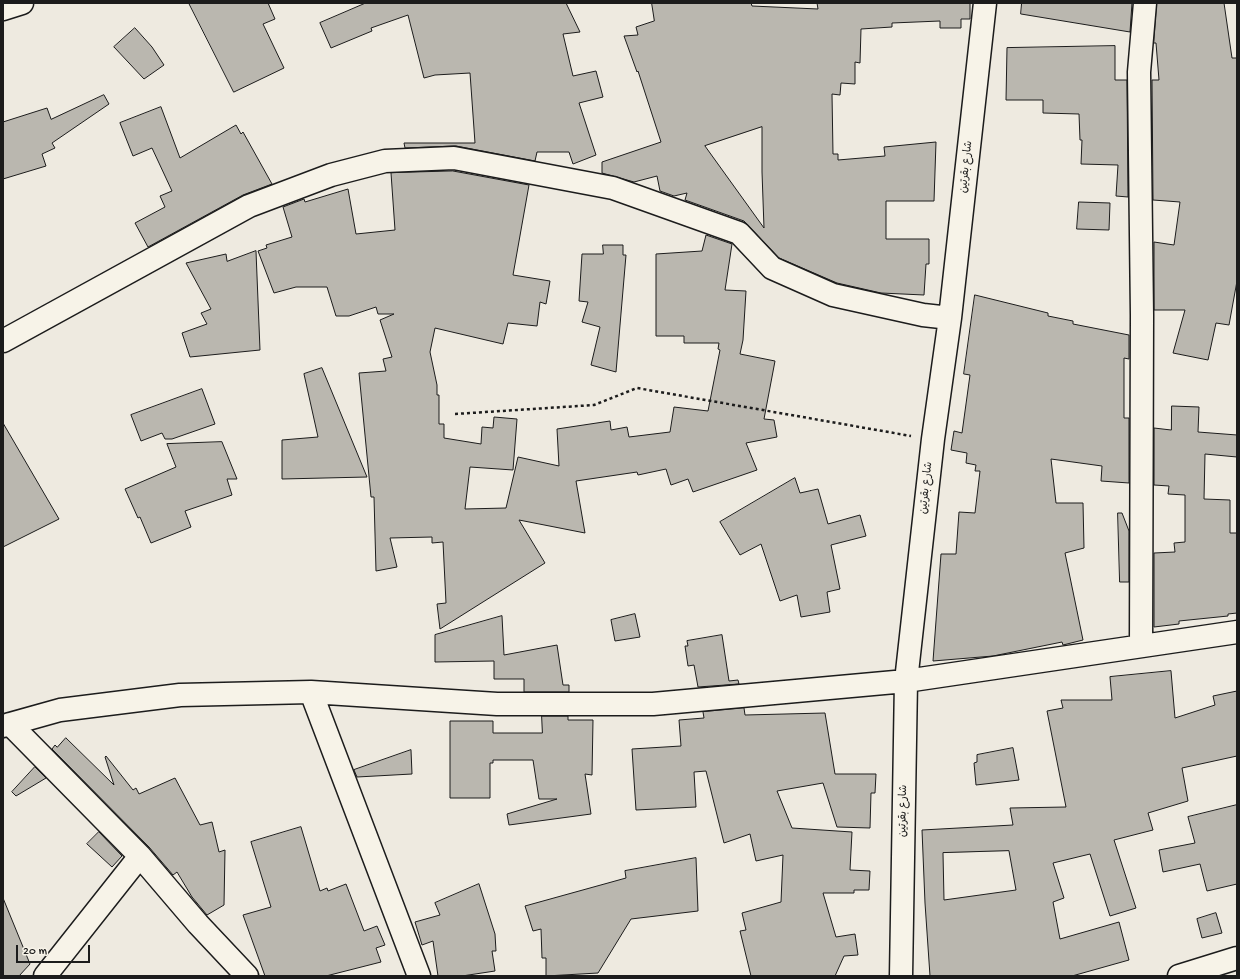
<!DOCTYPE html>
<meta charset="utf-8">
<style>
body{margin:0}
#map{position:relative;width:1240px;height:979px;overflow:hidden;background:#eeeae0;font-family:"Gochi Hand",sans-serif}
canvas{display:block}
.frame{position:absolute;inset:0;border:4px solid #1c1c1c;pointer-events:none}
.scale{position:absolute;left:16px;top:945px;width:74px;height:18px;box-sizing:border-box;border:2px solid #1c1c1c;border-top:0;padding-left:5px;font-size:12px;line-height:14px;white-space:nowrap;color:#1c1c1c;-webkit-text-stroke:3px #f7f3e8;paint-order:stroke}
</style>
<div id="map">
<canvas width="1240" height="979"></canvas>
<div class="frame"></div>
<div class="scale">20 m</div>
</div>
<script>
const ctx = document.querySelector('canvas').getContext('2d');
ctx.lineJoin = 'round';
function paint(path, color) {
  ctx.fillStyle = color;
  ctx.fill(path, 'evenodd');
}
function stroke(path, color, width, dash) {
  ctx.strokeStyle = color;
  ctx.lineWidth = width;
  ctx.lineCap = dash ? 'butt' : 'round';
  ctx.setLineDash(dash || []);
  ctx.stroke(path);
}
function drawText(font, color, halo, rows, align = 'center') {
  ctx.font = font + ' "Gochi Hand","Playpen Sans Arabic",sans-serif';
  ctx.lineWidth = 3;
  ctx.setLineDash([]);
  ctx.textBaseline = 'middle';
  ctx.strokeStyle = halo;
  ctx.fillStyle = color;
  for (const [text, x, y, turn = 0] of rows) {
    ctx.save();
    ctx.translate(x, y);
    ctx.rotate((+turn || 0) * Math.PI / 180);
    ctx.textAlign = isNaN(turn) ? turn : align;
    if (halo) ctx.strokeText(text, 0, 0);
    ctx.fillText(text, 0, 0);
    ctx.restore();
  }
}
const building = new Path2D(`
 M189 3H268L275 19 263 24 284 68 234 92Z
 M366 3H566L580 32 563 34 573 76 596 71 603 97 579 103 596 155 573 164 569 152H537L535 161 456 146 405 148 404 143H475L470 73 435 75 424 78 408 15 371 28 372 31 331 48 320 23Z
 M652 3H751L752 6 818 9 817 3H970V19H961V28H940V21L892 23V27L861 29 860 63 855 62V84L841 83 840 95 832 94 833 154H838V160L885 156 884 147 936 142 934 201H886V239H929V264H926L924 295 881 293 837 283 779 258 744 221 685 200 687 193 674 196 660 191 657 176 634 182 602 173V162L661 142 638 71 637 72 624 36 638 35 636 27 654 21ZM762 127V172L764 228 705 146Z
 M1022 3H1132L1130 32 1021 14Z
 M1157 3H1224L1232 58H1237V281L1229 325 1216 323 1208 360 1173 353 1185 310H1154V242L1174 245 1180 202 1153 200 1152 80H1159L1156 43H1154Z
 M135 28 152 47 164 65 144 79 114 47Z
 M1115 46V80H1127L1128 197 1116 196 1118 165 1081 164 1082 140H1080L1079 114 1043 113V100H1006L1007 48Z
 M104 95 109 104 52 143 55 148 42 154 46 166 3 179V122L47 108 51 119Z
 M161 107 180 158 236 125 241 134 243 132 272 184 243 195 148 247 135 223 165 207 160 196 172 191 152 148 133 156 120 123Z
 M453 171 529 185 513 275 550 281 546 304 540 302 537 326 508 323 503 344 435 328 430 352 437 385V395H439V424H444V438L481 444 482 427 493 428 494 417 517 419 513 470 470 467 465 509 506 508 518 457 559 466 557 429 610 421 611 430 627 427 629 437 670 432 674 407 708 411 720 350 718 349 719 343H684V336H656V254L702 251 706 235 732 244 725 290 746 291 743 340 740 354 775 361 764 419 774 420 777 437 746 443 757 470 693 492 688 479 671 485 666 469 638 475 637 472 576 481 585 533 519 520 545 563 440 629 437 604 446 603 443 542 432 543V537L390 538 397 567 376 571 374 497H371L359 373 386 371 383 359 392 357 380 320 394 314H378L376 307 349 316H336L327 287H296L274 293 258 251 267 248 266 245 292 237 283 207 304 199 305 202 348 189 356 234 395 230 391 173Z
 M1079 202 1110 203 1109 230 1077 229Z
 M603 245H623V255H626L616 372 591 365 600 327 582 322 588 302 579 301 582 254H603Z
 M256 251 260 350 190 357 182 333 207 324 201 313 211 309 186 263 226 254 227 261Z
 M975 295 1048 313V316L1073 321V324L1129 335V359L1124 358V418H1129V483L1101 481 1102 466 1051 459 1056 503H1083L1084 548 1065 553 1083 640 1063 645 1062 642 993 656 933 661 941 554H956L959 512 975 513 980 471H975L976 465 966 463 967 453 951 450 954 431 962 433 970 375 964 374Z
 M322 368 367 477 282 479V440L318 437 304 374Z
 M202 389 215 424 172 439H165L162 433 141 441 131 415Z
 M1172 406 1199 407 1198 432 1237 435V457L1205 454 1204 499 1230 500V533H1237V613L1228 614V616L1179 621V624L1154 627V553L1175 552 1174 543 1185 542V495L1168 494 1169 486 1154 485V428L1171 430Z
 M3 423 59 519 3 547Z
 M222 442 237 479H227L232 495 185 511 191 527 151 543 140 517 138 518 125 489 176 467 167 444Z
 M795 478 800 493 818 489 828 524 860 515 866 536 831 545 840 589 827 592 830 612 801 617 797 595 780 601 761 544 740 555 720 522Z
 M1118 513H1122L1129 531V582H1120Z
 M635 614 640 637 615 641 611 620Z
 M502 616 504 655 557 645 563 685H569V692H524V679H494V661L435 662V635Z
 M722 635 729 681 738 680 739 684 698 687 694 665 688 666 685 646H688L687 641Z
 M1171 671 1175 718 1215 705 1213 696 1237 691V756L1182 768 1188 801 1148 813 1153 830 1114 840 1136 908 1110 916 1090 854 1053 863 1064 898 1053 902 1060 939 1119 922 1129 960 1072 976H930L925 903 922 830 1013 825 1010 808 1066 807 1047 711 1063 708 1061 700H1112L1110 677ZM1009 851 1016 890 944 900 943 853Z
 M744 708 745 715 825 713 835 774H876L875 793H871L870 828 837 827 823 783 777 791 792 828 852 832 850 870 870 871 869 890H854V893H823L836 937 855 934 858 955 844 956 835 976H751L740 931 746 930 742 913 781 902 783 855 756 861 750 834 724 843 706 771 694 772 696 807 636 810 632 749 681 746 679 720 704 718 703 712Z
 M542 716H568V720H593L592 775 585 774 591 814 509 825 507 814 557 799H539L533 760H493V763H490V798H450V721H493V733H542Z
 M66 738 114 785 105 757 106 756 133 790 136 788 139 794 175 778 200 825 212 822 219 852 225 850 224 905 207 915 192 897 177 872 173 875 149 847 52 749 55 745 57 747Z
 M1013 748 1019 780 976 785 974 763 977 762V755Z
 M411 750 412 774 357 777 354 770Z
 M35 767 46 778 16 796 12 792Z
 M1237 805V884L1207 891 1200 864 1163 872 1159 850 1195 843 1188 817Z
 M301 827 320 891 327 888 328 891 346 884 364 931 377 926 385 945 376 948 381 962 326 976H265L243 915 271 907 251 842Z
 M99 832 122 856 112 867 87 844Z
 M696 858 698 911 631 919 598 973 546 976V958H542L541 929 533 931 525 906 626 878 625 871Z
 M479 884 495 934 496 951H492L495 971 462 976H438L433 941 422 945 415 922 440 915 435 903Z
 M3 898 30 964 19 976H3Z
 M1216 913 1222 933 1202 938 1197 919Z`);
const path = new Path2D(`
 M455 414 594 405 637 388 911 436`);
const minor = new Path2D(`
 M3 9 22 3
 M3 341 249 206 331 175 385 161 454 158 613 188 739 233 772 268 833 295 923 315 950 318
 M1141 646 1142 315 1139 72 1145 3
 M311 692 419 976
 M10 724 140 856 198 924 247 976
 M3 726 60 710 180 695 311 692 497 704H653L906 681 1237 632
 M45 976 140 856
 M901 976 906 681 933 439 950 318 985 3
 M1179 976 1237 958`);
const streetNames = [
 ["شارع بقرتين",967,167,-84],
 ["شارع بقرتين",927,488,-84],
 ["شارع بقرتين",904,811,-89]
];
paint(building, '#bab7af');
stroke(building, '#1c1c1c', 1);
stroke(minor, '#1c1c1c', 25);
stroke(path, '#1c1c1c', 2.5, [3, 3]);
stroke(minor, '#f7f3e8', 22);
drawText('11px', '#1c1c1c', '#f7f3e8', streetNames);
</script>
